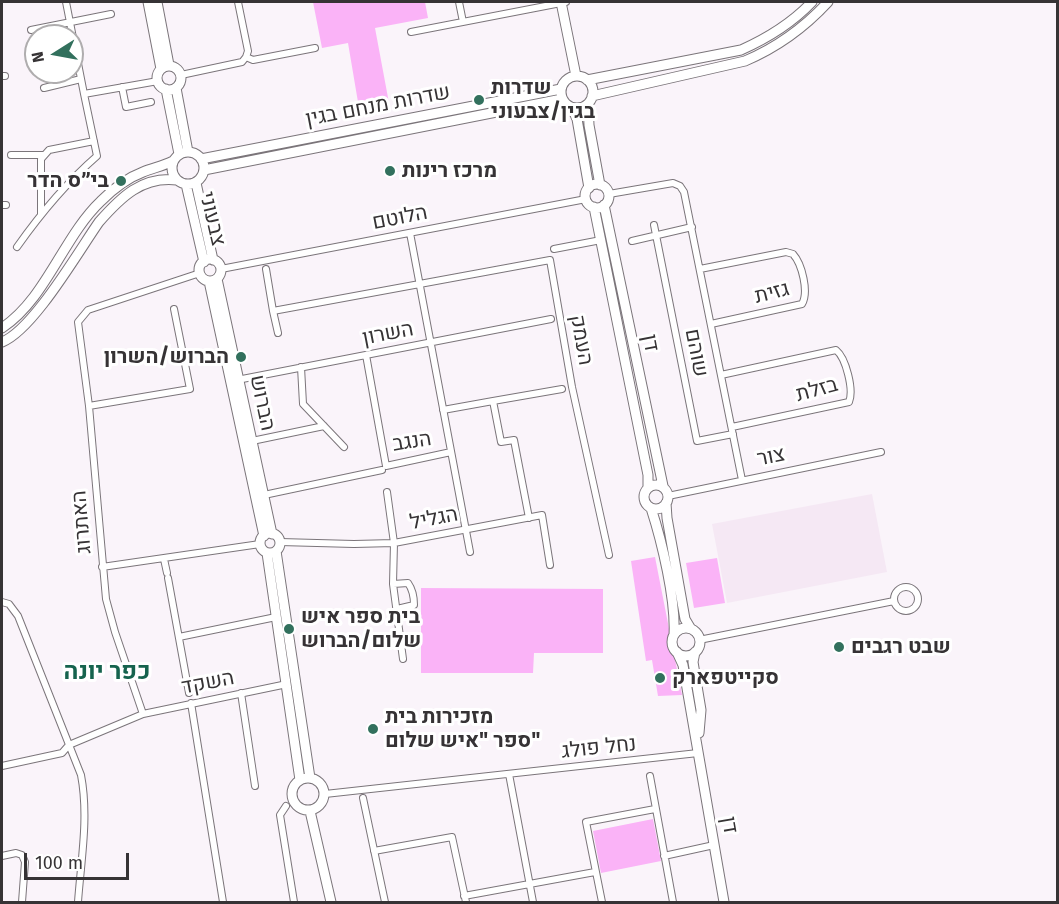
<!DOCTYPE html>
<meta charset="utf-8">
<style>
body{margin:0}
#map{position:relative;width:1059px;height:904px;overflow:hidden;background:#faf4fa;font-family:"Fira Sans",sans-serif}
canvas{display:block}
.frame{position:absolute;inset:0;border:3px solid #363335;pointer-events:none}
.north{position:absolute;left:24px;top:24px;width:60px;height:60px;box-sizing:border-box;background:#fff;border:2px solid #afadae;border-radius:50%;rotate:259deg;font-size:16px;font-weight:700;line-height:24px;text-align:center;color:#363335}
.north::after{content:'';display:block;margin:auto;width:21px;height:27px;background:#32705d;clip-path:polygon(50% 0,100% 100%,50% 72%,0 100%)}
.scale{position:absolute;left:24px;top:853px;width:105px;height:27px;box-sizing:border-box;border:3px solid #363335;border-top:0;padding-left:8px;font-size:18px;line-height:21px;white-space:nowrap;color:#363335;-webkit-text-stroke:4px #fff;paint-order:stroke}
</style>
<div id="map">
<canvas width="1059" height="904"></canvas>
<div class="frame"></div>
<div class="north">N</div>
<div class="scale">100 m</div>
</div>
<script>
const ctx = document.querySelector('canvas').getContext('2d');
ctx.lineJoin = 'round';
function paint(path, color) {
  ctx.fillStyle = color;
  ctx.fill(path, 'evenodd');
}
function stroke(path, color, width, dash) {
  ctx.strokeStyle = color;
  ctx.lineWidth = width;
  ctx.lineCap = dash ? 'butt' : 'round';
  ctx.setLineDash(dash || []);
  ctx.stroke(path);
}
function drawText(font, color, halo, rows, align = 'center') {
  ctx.font = font + ' "Fira Sans",Heebo,sans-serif';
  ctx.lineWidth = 6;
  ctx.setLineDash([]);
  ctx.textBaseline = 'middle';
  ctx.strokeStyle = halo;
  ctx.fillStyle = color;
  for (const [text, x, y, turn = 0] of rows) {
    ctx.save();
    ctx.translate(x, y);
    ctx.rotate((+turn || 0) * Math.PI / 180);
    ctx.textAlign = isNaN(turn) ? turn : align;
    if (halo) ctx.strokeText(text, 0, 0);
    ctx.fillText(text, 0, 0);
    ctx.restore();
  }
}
const built = new Path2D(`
 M872 494 887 572 727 603 712 524Z`);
const green = new Path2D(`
 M313 2H425L428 18 375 28 389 103 359 108 348 43 322 48Z
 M655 557 682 695 658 696 652 660 646 661 631 561Z
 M717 558 725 603 694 608 686 563Z
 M421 588 603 589V653H534L533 673H421Z
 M653 819 661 861 601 873 593 831Z`);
const street = new Path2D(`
 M66 2 84 94 158 81
 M459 2 463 22
 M31 30 111 14
 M411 32 566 2
 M246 57 253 60 315 48
 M181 75 242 62 246 57 248 51 238 2
 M2 76H5
 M122 87 126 107 151 102
 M44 88 81 79
 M11 155H44
 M609 194 673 183 680 186 684 192 742 480
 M2 205H6
 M41 214V159L49 150 94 141
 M654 225 697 441 733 434
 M410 233 470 552
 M632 241 692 227
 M17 247C41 213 66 183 97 156L84 94
 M554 249 601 240
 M221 269 586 199
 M266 269 273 311 550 260 572 387 609 555
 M700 269 786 252 793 254C802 264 809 292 802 304L711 324
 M273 311 278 333
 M366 355 386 466 451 452
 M301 367 303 404 344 447
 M721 375 836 350C846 358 854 390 849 402L732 427
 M237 380 551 319
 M493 401 562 389
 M89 406 190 389 174 309
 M443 410 493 401 501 442 514 440 529 518
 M252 441 324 426
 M387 492 394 543 393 584 403 659
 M264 495 382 470
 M668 496 881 452
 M280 542 354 544 394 543 542 515 550 565
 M164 559 167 573
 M102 567 260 544
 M168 578 189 693
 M393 584 408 583C413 590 414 596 414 605L397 609
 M894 599a12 12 0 1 1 24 0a12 12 0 1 1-24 0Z
 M2 602 9 604 18 616 81 775C89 817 81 860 78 902
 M179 637 276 617
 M699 640 894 601
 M241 693 255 786
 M191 703 223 902
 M143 714 115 632 106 599 89 406 78 322 88 310 200 273
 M2 766 62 753 69 745 143 714 287 684
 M509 774 533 902
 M650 776 673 902
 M325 794 698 753
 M363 798 385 902
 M286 806 280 815 294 902
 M374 851 452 837 466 902
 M2 856 16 853 22 855 25 862 22 902
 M664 856 714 845
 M464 896 595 872
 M602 902 586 822 655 809`);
const secondary = new Path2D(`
 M148 2 161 69
 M157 2 169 65
 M561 2 576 76
 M157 78a12 12 0 1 1 24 0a12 12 0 1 1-24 0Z
 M561 92a16 16 0 1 1 32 0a16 16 0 1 1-32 0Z
 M587 80 741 50C768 38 792 23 812 2
 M176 88 188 152
 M166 89 179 154
 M592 96 745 61C778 47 804 28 828 2
 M588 104 589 125 600 185
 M572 108 577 119 589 188
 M172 168a16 16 0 1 1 32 0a16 16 0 1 1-32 0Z
 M201 159 561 89
 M204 170 562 99
 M196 183 213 260
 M186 184 204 262
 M585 196a12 12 0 1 1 24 0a12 12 0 1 1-24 0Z
 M604 205 663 486
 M594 207 648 475V487
 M199 270a11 11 0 1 1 22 0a11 11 0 1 1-22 0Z
 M217 279 272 534
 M209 281 264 536
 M2 328C46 299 63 237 101 201 113 189 127 178 143 172 153 168 163 166 173 161
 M2 342C33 330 78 252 99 222 121 197 142 176 177 180
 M644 497a12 12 0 1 1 24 0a12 12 0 1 1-24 0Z
 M666 503 667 518 685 619 691 629
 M651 508C662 542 676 600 674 635
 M260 543a10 10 0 1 1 20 0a10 10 0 1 1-20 0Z
 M276 551 310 778
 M267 553 300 780
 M672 642a14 14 0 1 1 28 0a14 14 0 1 1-28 0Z
 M677 652 683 665 724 902
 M695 652 693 662 701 710 699 733
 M292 794a16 16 0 1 1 32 0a16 16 0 1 1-32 0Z
 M310 811 331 902`);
const markers = [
 [479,100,6,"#32705d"],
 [390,171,6,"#32705d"],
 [121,181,6,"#32705d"],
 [241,357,6,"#32705d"],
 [289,629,6,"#32705d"],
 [839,647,6,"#32705d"],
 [660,678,6,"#32705d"],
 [373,729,6,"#32705d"]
];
const poiNames = [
 ["שדרות",491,88],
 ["בגין/צבעוני",491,112],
 ["מרכז רינות",402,171],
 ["בי״ס הדר",109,181,"right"],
 ["הברוש/השרון",229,357,"right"],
 ["בית ספר איש",301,617],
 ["שלום/הברוש",301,641],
 ["שבט רגבים",851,647],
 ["סקייטפארק",672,678],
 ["מזכירות בית",385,717],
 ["ספר \"איש שלום\"",385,741]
];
const streetNames = [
 ["שדרות מנחם בגין",378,106,-11],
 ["הלוטם",400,218,-11],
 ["צבעוני",212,219,77],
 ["גזית",772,293,-14],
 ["השרון",388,334,-11],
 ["העמק",581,340,80],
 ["דן",650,343,79],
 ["שוהם",696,353,79],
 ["בזלת",817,390,-15],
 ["הברוש",262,403,78],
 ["הנגב",412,442,-9],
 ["צור",771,457,-11],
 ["הגליל",434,519,-11],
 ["האתרוג",82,522,-95],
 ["השקד",208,683,-11],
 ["נחל פולג",599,748,-6],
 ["דן",729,825,80]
];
const quarterNames = [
 ["כפר יונה",107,672]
];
paint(built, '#f5e8f4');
paint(green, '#fab3f7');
stroke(street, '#7b757a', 8);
stroke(secondary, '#7b757a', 11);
stroke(street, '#fff', 6);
stroke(secondary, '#fff', 9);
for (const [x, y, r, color] of markers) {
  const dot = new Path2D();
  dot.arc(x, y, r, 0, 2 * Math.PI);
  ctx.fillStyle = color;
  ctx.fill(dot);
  stroke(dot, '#fff', 2);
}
drawText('bold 21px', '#363335', '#fff', poiNames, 'left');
drawText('21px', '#363335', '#fff', streetNames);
drawText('bold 24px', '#16634e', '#fff', quarterNames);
</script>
